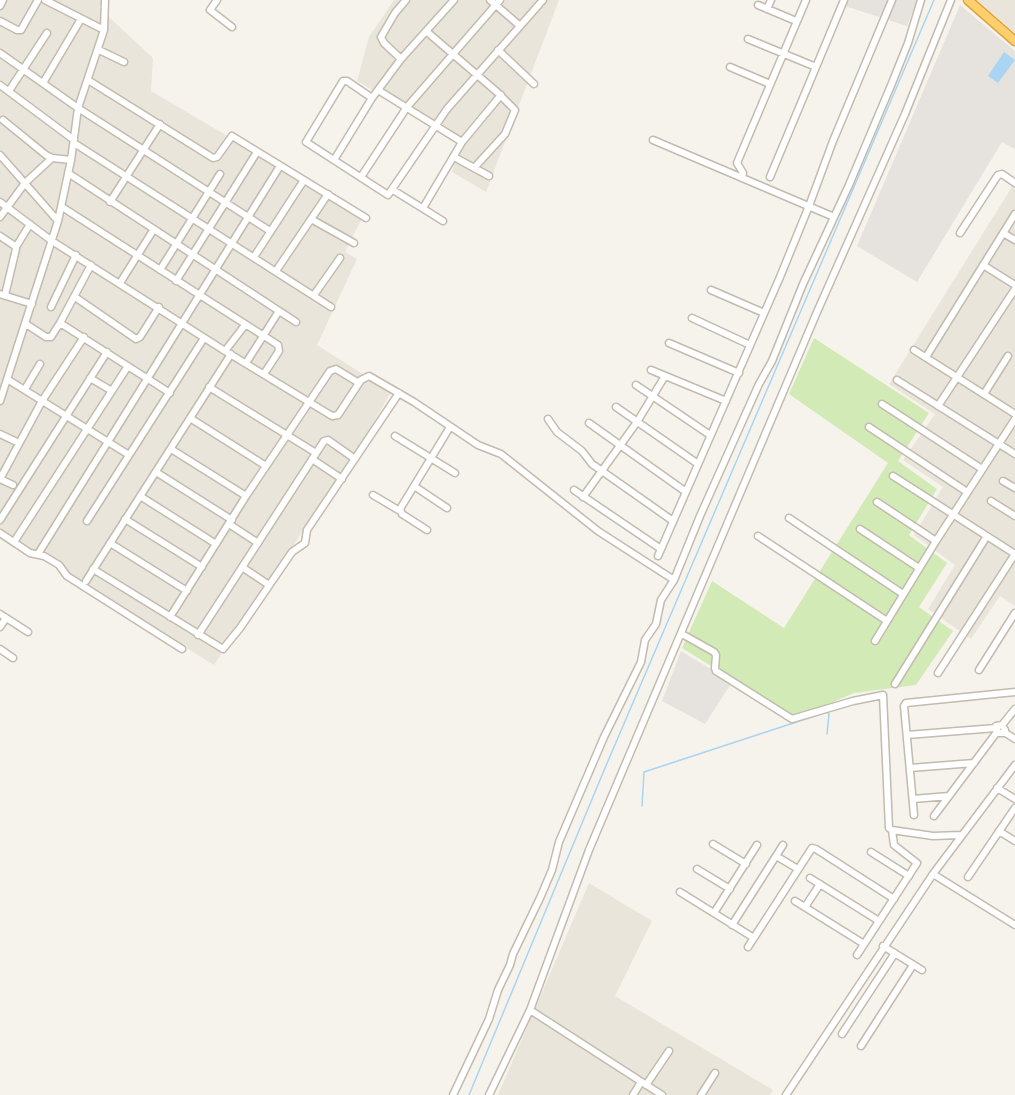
<!DOCTYPE html>
<style>
body{margin:0}
canvas{display:block;background:#f6f3ec}
</style>
<canvas width="1015" height="1095"></canvas>
<script>
const ctx = document.querySelector('canvas').getContext('2d');
ctx.lineJoin = 'round';
function paint(path, color) {
  ctx.fillStyle = color;
  ctx.fill(path, 'evenodd');
}
function stroke(path, color, width, dash) {
  ctx.strokeStyle = color;
  ctx.lineWidth = width;
  ctx.lineCap = dash ? 'butt' : 'round';
  ctx.setLineDash(dash || []);
  ctx.stroke(path);
}
const residential = new Path2D(`
 M0 0H103L99 8 153 58 151 91 363 216 345 252 357 259 317 345 391 392 367 434 214 665 0 532Z
 M394 0H559L486 192 452 172 460 142 357 81 369 37Z
 M977 0H1015V33Z
 M1015 182V606L1000 596 971 639 928 609 955 565 914 535 943 487 903 460 935 414 889 384Z
 M589 883 652 921 615 996 773 1090 770 1095H498Z`);
const industrial = new Path2D(`
 M847 0H917L907 26 845 6Z
 M960 5 1015 51V149L1002 142 917 282 857 246Z
 M681 651 732 682 705 724 662 701Z`);
const green = new Path2D(`
 M814 338 929 413 898 461 937 489 909 535 947 563 919 607 953 631 916 685 854 693 795 718 682 648 712 581 784 628 888 463 789 394Z`);
const water = new Path2D(`
 M1004 52 1015 60 998 83 988 76Z`);
const stream = new Path2D(`
 M642 806 644 772 827 712 829 714 827 734
 M469 1095 605 768 934 0`);
const minor = new Path2D(`
 M45 0 104 30
 M217 0 210 10 232 27
 M490 0 519 25
 M758 5 796 21
 M0 6 3 0
 M767 9 771 0
 M0 21 17 30H21L38 0
 M426 31 497 92 515 110 505 134 474 168
 M748 39 816 67
 M99 50 124 62
 M498 50 534 84
 M0 53 78 108 270 231
 M401 59 384 43 381 37 395 13 406 0
 M730 67 770 84
 M88 80 213 158 217 157 232 136 366 218
 M43 83 81 19
 M0 85 74 140
 M378 90 462 142
 M9 91 47 33
 M372 98 347 81H343L306 142 388 195 447 109 543 0
 M3 120 46 155 52 158 71 160
 M653 140 834 217
 M74 143 331 307
 M0 155 58 221
 M454 157 489 176
 M334 160 372 98 401 59 454 0
 M68 173 296 322
 M361 177 407 107 500 0
 M770 177 844 0
 M742 178 743 173 737 163 806 0
 M393 190 443 221
 M0 202 52 241 225 351 332 416 338 415 361 380 369 376 414 402 478 445 501 454 598 531 674 580
 M110 202 160 124
 M62 207 278 345 279 351 264 374
 M423 208 462 142 501 95
 M0 217 25 183 52 158
 M311 219 354 243
 M960 233 998 175 1002 174 1015 183
 M1003 233 1015 240
 M0 236 15 246 16 249 5 295
 M16 247 30 224
 M254 257 304 180
 M983 265 1015 285
 M160 270 220 174
 M276 271 328 194
 M176 281 257 152
 M120 283 154 229
 M711 290 764 313
 M0 294 32 304
 M314 295 340 258
 M75 297 136 339 140 337 159 307
 M51 307 76 255
 M692 318 750 345
 M60 323 170 393
 M26 324 46 337H51L60 323 91 265
 M669 343 739 373
 M914 350 1015 414
 M225 351 245 325
 M926 357 1015 214
 M246 363 279 311
 M651 370 726 401
 M90 378 112 391
 M7 379 129 455
 M897 380 1015 454
 M636 385 710 435
 M209 387 316 453
 M25 389 40 364
 M984 394 1008 356
 M0 401 58 221 71 160 78 108 104 30 105 0
 M882 404 982 469
 M938 406 1015 289
 M616 407 698 464
 M190 418 266 466
 M548 419 557 432 582 451 592 464 673 521
 M589 423 686 492
 M869 427 967 492
 M0 434 19 443
 M395 436 455 473
 M171 449 246 496
 M312 459 342 479
 M156 472 232 520
 M893 476 1015 554
 M1003 481 1015 488
 M13 485 0 479 42 401 84 337
 M414 486 447 508
 M574 490 661 549
 M373 495 400 511
 M140 496 216 544
 M583 497 637 422 665 376
 M991 501 1015 516
 M877 502 936 541
 M789 518 903 594
 M125 519 202 567
 M0 520 107 352
 M87 521 204 338
 M229 524 258 543
 M860 529 919 568
 M427 530 402 514 400 509 450 427
 M0 533 30 553 44 556 59 565 67 576 182 649
 M758 536 887 621
 M14 542 128 366
 M110 543 187 591
 M38 554 280 166
 M658 556 780 277 809 206 833 141 892 0
 M242 567 269 585
 M93 569 223 649 240 628 292 552 305 543 307 530 399 393
 M86 581 231 354
 M0 614 28 632
 M170 617 246 496 330 371 336 369 359 383
 M0 627 6 618
 M682 634 714 652 716 655 715 668 716 671 792 719 853 701 883 695 889 828 892 830 933 836 961 835
 M198 635 324 441 328 440 355 459
 M875 641 936 541 1015 419
 M0 649 13 658
 M979 670 1015 613
 M938 673 1015 554
 M895 684 987 536
 M1002 725 1005 730 1003 733H998L996 726 1002 725 1015 709
 M1004 732 1015 739
 M907 735 996 728
 M910 768 974 763
 M997 788 1015 799
 M913 799 949 796
 M914 815 904 706 906 703 1015 692
 M934 816 997 732
 M999 831 1015 841
 M713 844 746 864
 M871 852 909 876
 M776 856 798 869
 M697 869 730 889
 M933 874 1015 925
 M968 877 1015 808
 M810 878 879 921
 M680 892 754 938
 M795 901 864 944
 M805 907 820 884
 M714 913 757 845
 M732 925 783 845
 M883 946 922 970
 M748 947 812 848 816 849 894 899
 M857 955 917 863 894 845 892 830
 M530 1010 662 1095
 M842 1034 895 953
 M861 1046 913 965
 M646 1085 669 1051
 M453 1095 489 1019 498 990 510 965 513 954 540 898 552 870 559 842 604 737 641 662 645 640 656 624 661 600 674 580 700 516 759 384 772 361 803 284 849 185 892 83 908 43 921 0
 M489 1095 530 1010 589 850 817 312 905 114 951 0
 M633 1095 641 1082
 M701 1095 715 1073
 M786 1095 933 874 1015 765`);
const highway = new Path2D(`
 M968 0 1015 41`);
paint(residential, '#eae5da');
paint(industrial, '#e6e2dd');
paint(green, '#d2eab5');
paint(water, '#a9d4f2');
stroke(stream, '#a9d4f2', 1.5);
stroke(minor, '#c2bbae', 9);
stroke(highway, '#e0a43c', 11);
stroke(minor, '#fff', 6);
stroke(highway, '#ffcf6e', 8);
</script>
